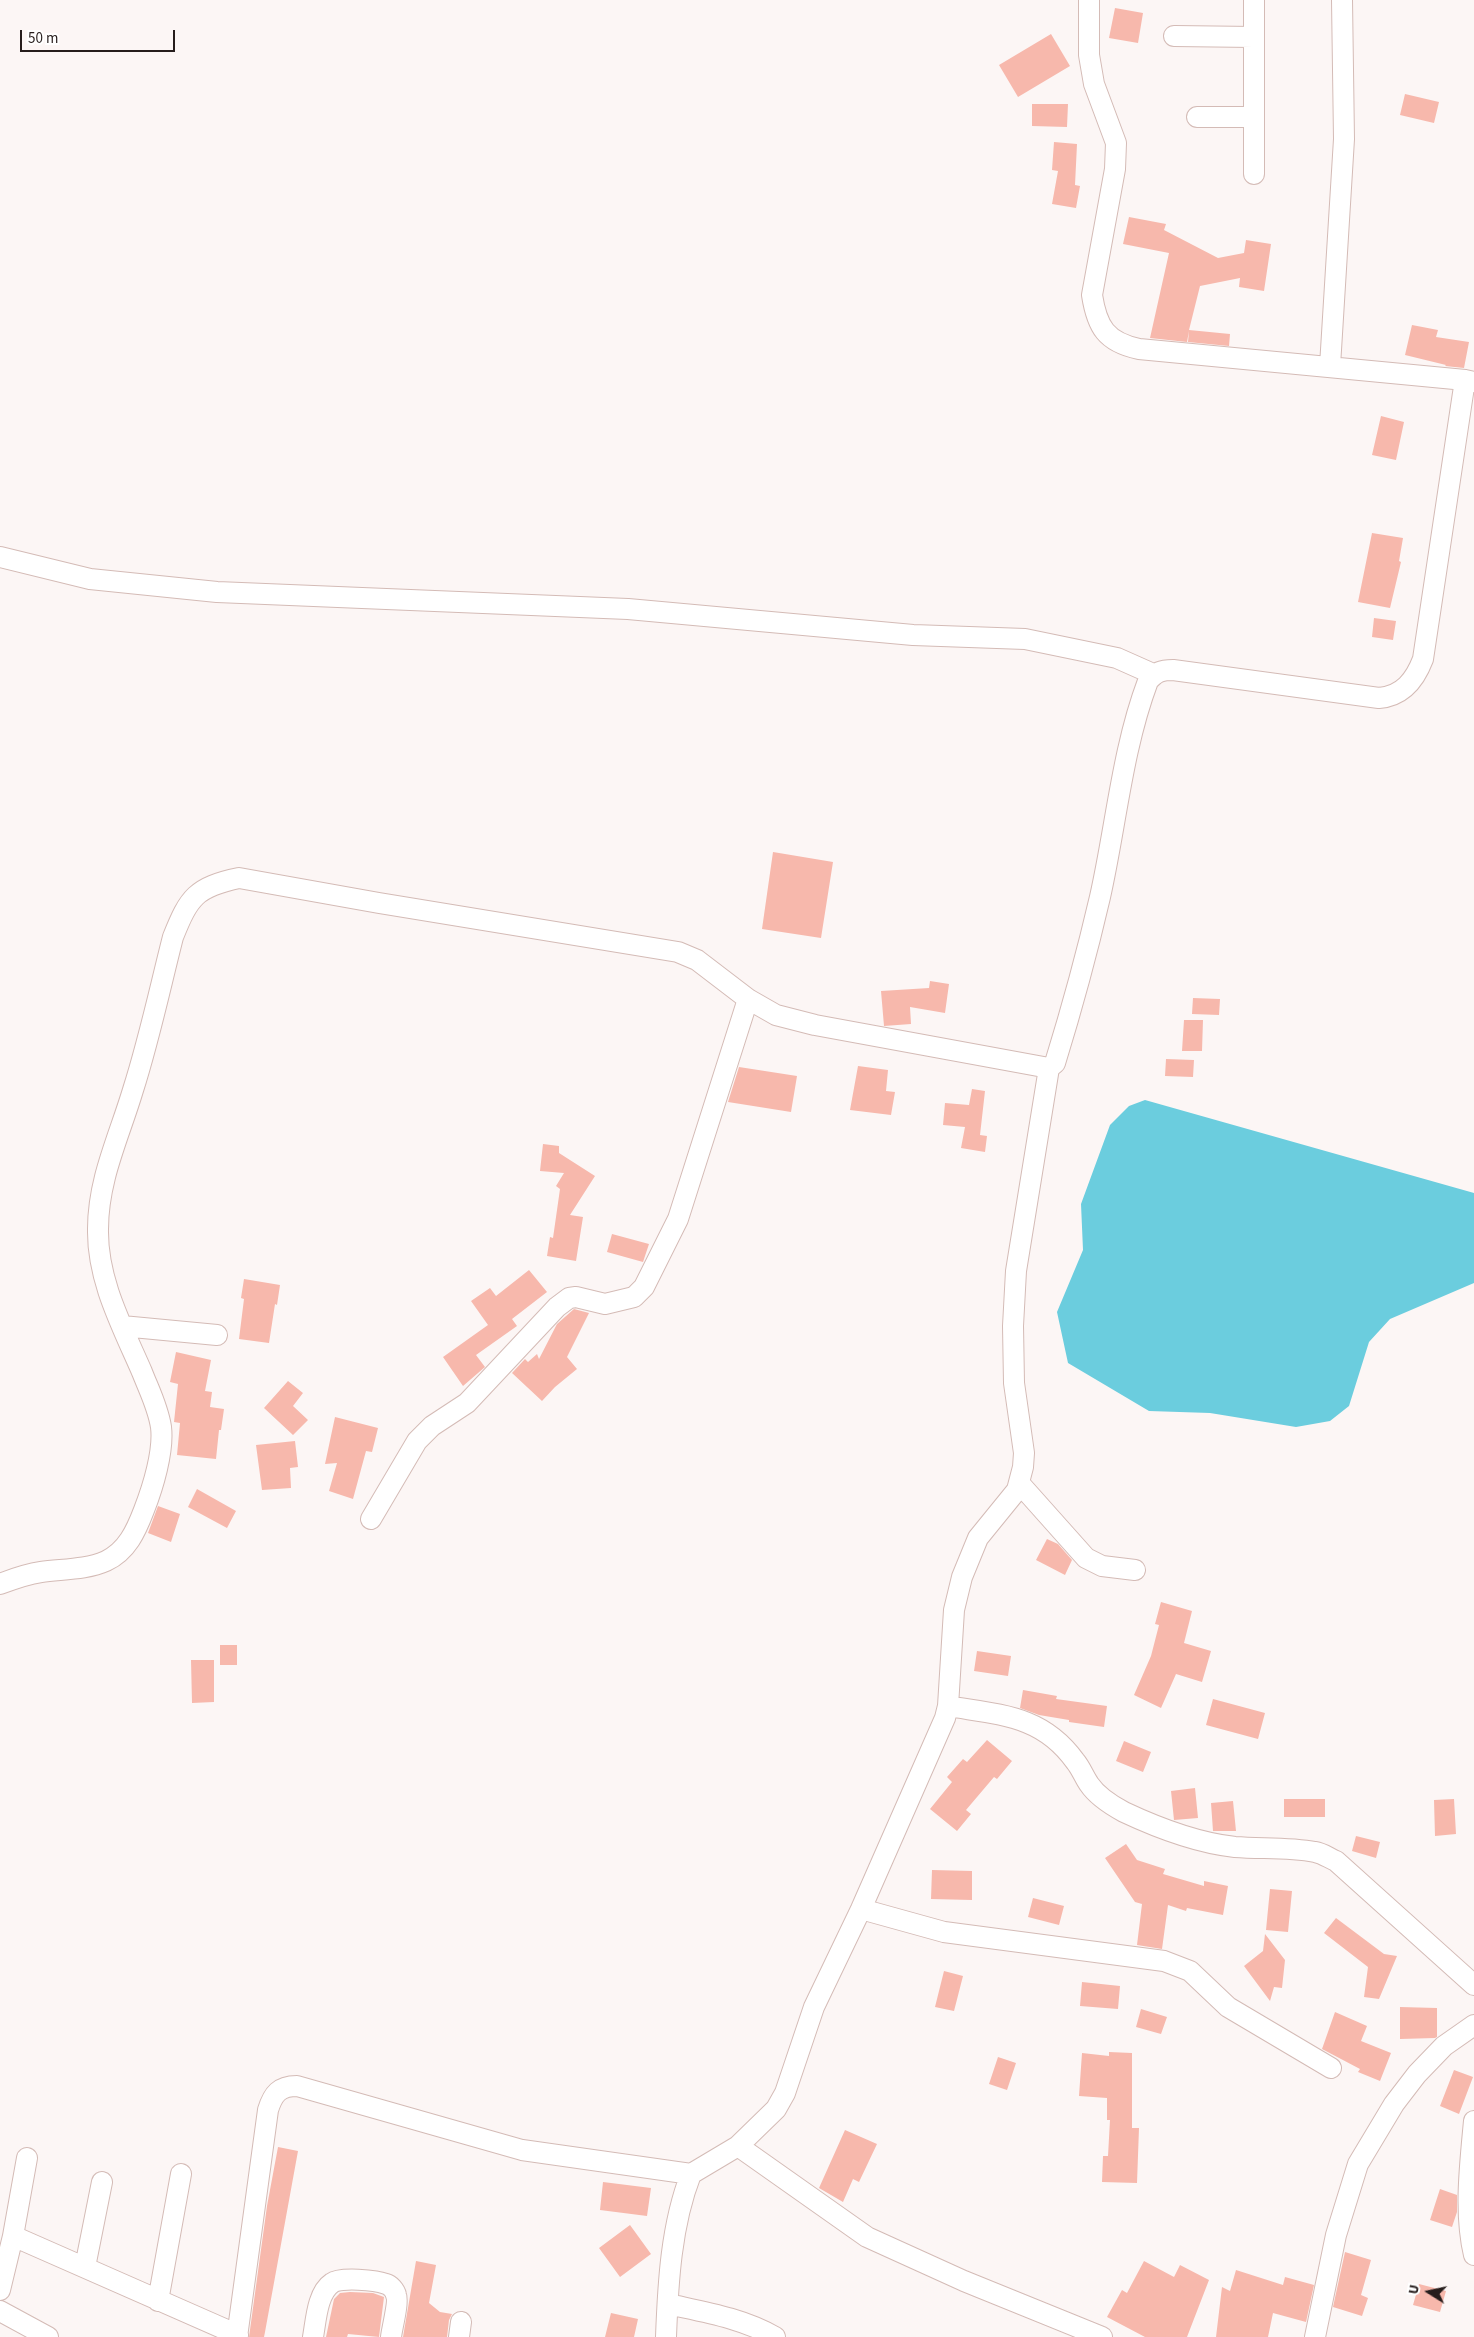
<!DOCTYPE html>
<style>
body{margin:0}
#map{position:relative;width:1474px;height:2337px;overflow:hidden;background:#fcf6f5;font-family:"Source Sans 3",sans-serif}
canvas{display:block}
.north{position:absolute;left:1404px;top:2267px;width:50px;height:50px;-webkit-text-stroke:4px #fff;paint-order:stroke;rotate:280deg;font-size:14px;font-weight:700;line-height:20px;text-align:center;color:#261d1c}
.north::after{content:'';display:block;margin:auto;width:18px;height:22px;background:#261d1c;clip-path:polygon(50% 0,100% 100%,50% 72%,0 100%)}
.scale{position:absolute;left:20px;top:30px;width:155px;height:22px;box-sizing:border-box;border:2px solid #261d1c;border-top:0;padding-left:6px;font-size:15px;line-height:18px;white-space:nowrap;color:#261d1c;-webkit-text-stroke:4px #fff;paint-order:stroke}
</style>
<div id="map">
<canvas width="1474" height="2337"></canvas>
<div class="north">U</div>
<div class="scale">50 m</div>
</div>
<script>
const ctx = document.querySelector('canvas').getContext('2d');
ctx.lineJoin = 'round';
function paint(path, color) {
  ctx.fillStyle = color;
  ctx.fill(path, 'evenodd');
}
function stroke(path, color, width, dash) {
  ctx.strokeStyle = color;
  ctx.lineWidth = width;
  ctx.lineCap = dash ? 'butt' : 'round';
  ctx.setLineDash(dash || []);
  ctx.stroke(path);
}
const water = new Path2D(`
 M1145 1100 1474 1193V1283L1390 1319 1369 1342 1349 1406 1330 1421 1296 1427 1210 1413 1149 1411 1068 1363 1057 1312 1083 1250 1081 1204 1110 1125 1129 1106Z`);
const building = new Path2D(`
 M1115 8 1143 13 1138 43 1109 38Z
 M1051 34 1070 66 1018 97 999 65Z
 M1405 94 1439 102 1434 123 1400 115Z
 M1032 104H1068L1067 127 1032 126Z
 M1054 142 1077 144 1075 185 1080 186 1076 208 1052 204 1058 171 1052 170Z
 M1129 217 1166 224 1164 230 1218 258 1244 253 1246 240 1271 244 1264 291 1239 287 1240 278 1200 286 1189 330 1230 334 1229 346 1188 342 1189 331 1187 342 1150 338 1169 253 1123 244Z
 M1412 325 1438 330 1436 337 1469 342 1464 368 1445 366 1446 365 1405 355Z
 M1381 416 1404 422 1396 460 1372 455Z
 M1372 533 1403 538 1399 561 1401 562 1390 608 1358 602Z
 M1374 618 1396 621 1393 640 1372 637Z
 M773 852 833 862 821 938 762 929Z
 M930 981 949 984 945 1013 910 1007 911 1024 884 1026 881 991 929 988Z
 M1193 998 1220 999 1219 1015 1192 1014Z
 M1184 1020H1203L1202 1051H1182Z
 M1166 1059 1194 1060 1193 1077 1165 1076Z
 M858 1066 888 1070 886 1091 895 1092 891 1115 850 1110Z
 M739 1067 797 1076 791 1112 728 1102Z
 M972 1089 985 1091 980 1135 987 1136 985 1152 961 1148 965 1127 943 1125 945 1103 969 1105Z
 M543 1144 559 1146V1153L595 1176 570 1215 583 1217 576 1261 547 1256 550 1237 553 1238 560 1189 556 1186 564 1173 540 1171Z
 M612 1234 649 1244 643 1262 607 1252Z
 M529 1270 547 1292 512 1319 517 1326 476 1355 485 1367 463 1386 443 1357 488 1325 471 1301 490 1288 496 1296Z
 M244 1279 280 1285 277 1305 275 1304 269 1343 239 1339 244 1299 241 1298Z
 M574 1309 589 1313 567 1357 577 1369 555 1387 542 1401 512 1373 525 1359 528 1362 537 1354 539 1359 557 1324Z
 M176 1352 211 1360 205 1391 212 1392 210 1407 224 1409 221 1430H219L216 1459 177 1455 180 1423 174 1422 178 1384 170 1382Z
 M288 1381 303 1393 293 1406 308 1420 293 1435 264 1408Z
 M335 1417 378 1428 372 1452 366 1451 353 1499 329 1491 337 1463 325 1464Z
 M295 1441 298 1467 290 1468 291 1488 262 1490 256 1445Z
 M197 1489 236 1511 227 1528 188 1507Z
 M158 1506 180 1514 171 1542 148 1533Z
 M1047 1539 1058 1544 1072 1560 1065 1575 1036 1560Z
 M1161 1602 1192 1611 1184 1643 1211 1651 1202 1682 1176 1674 1161 1708 1134 1695 1151 1656 1159 1625 1155 1624Z
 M220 1645H237V1665H220Z
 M977 1651 1011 1656 1008 1676 974 1671Z
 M191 1660H214V1702L192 1703Z
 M1023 1690 1057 1696 1056 1699 1107 1706 1104 1727 1069 1722V1720L1039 1715 1020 1708Z
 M1213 1699 1265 1713 1258 1739 1206 1725Z
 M987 1740 1012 1761 997 1779 994 1777 966 1810 971 1814 957 1831 930 1809 952 1782 947 1777 963 1759 967 1762Z
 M1124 1741 1151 1752 1143 1772 1116 1761Z
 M1195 1788 1198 1818 1174 1820 1171 1791Z
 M1284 1799H1325V1817H1284Z
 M1454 1799 1456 1834 1435 1836 1434 1800Z
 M1233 1801 1236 1831H1213L1211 1803Z
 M1356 1836 1380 1842 1376 1858 1352 1851Z
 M1126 1844 1137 1860 1165 1869 1163 1874 1204 1886V1881L1228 1886 1223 1915 1187 1908 1186 1911 1168 1905 1162 1949 1137 1945 1142 1904 1135 1902 1105 1858Z
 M932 1870 972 1871V1900L931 1899Z
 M1270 1889 1292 1891 1288 1932 1266 1930Z
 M1033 1898 1064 1906 1059 1925 1028 1917Z
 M1336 1918 1384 1954 1397 1956 1379 1999 1364 1997 1368 1967 1324 1933Z
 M1265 1934 1285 1960 1282 1988 1274 1987 1270 2001 1244 1966 1263 1951Z
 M944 1971 963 1976 954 2011 935 2007Z
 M1082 1982 1120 1986 1118 2009 1080 2006Z
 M1400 2007 1437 2008V2037L1435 2038 1400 2039Z
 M1141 2009 1167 2017 1161 2034 1136 2027Z
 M1335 2012 1367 2026 1361 2041 1391 2053 1380 2081 1358 2072 1360 2069 1322 2049Z
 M1109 2052 1132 2053V2128H1139L1137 2183 1102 2182 1103 2156H1108L1110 2120H1107V2098L1079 2096 1082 2053 1109 2056Z
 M998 2057 1016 2063 1007 2090 989 2084Z
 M1454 2070 1473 2077 1459 2114 1440 2106Z
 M845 2130 877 2144 859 2182 853 2179 843 2202 819 2188Z
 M278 2147 298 2151 265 2332 264 2337H249L267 2206Z
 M603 2182 651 2188 647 2216 600 2210Z
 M1440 2189 1457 2195V2212L1452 2227 1430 2220Z
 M630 2225 651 2254 620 2277 599 2248Z
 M1345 2252 1371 2260 1361 2295 1368 2298 1362 2316 1333 2307Z
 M416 2261 436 2265 429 2303 440 2312 452 2314 449 2320 447 2337H403Z
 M1144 2261 1174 2277 1180 2265 1209 2280 1187 2337H1145L1107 2317 1122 2290 1127 2293Z
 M1236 2270 1283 2285 1285 2277 1314 2285 1306 2322 1273 2313 1268 2337H1216L1222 2287 1230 2291Z
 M1419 2284 1446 2291 1440 2312 1413 2305Z
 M350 2292 373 2293 384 2297 379 2337 348 2334 347 2337H326L334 2299 340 2293Z
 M611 2313 638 2319 634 2337H605Z`);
const minor = new Path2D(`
 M1089 0V55L1094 84 1116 143 1115 169 1092 295C1097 327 1106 342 1139 349L1465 380
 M1254 0V174
 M1174 36 1254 37
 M1197 117H1254
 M1330 366 1344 139 1342 0
 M0 557 90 579 217 592 628 609 913 635 1025 639 1117 658 1153 674
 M122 1326 217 1335
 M1020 1484 1086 1558 1102 1566 1135 1570
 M371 1519 417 1441 432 1426 467 1403 557 1307 569 1298 576 1297 605 1304 634 1297 644 1287 678 1219 748 999
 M0 1584C13 1579 27 1574 41 1572 62 1569 86 1570 106 1561 127 1551 136 1531 144 1510 153 1487 164 1451 161 1427 158 1407 149 1390 142 1372 122 1326 97 1280 98 1229 98 1179 119 1137 133 1090 149 1040 160 988 173 937 189 897 196 887 239 878L379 903 678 952 697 960 748 999 776 1015 815 1025 1049 1068 1055 1063C1072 1008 1087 953 1100 897 1116 826 1122 750 1148 681 1156 672 1161 670 1173 670L1379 698C1403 696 1415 680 1423 659L1465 380 1474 382
 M948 1706C1000 1715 1042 1715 1075 1761 1081 1768 1084 1777 1089 1784 1097 1796 1111 1805 1124 1812 1158 1828 1198 1843 1235 1847 1262 1849 1289 1847 1315 1852 1322 1853 1329 1858 1336 1861L1474 1985
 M861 1909 944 1932 1164 1961 1190 1971 1228 2007 1331 2068
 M1474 2121C1470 2164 1464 2213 1474 2255
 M738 2146 867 2237 964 2281 1102 2337
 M13 2236 238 2335
 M85 2267 102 2182
 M0 2290 13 2236 27 2158
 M158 2301 181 2174
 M668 2304C704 2312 742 2318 775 2337
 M0 2311 48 2337
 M237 2337 268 2110C273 2094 279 2086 297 2086L522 2150 691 2174
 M313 2337C316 2321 317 2293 332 2283 340 2277 376 2280 386 2284 390 2285 395 2290 396 2295 399 2302 392 2328 391 2337
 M459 2337 461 2322
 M666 2337C668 2283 671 2225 691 2174L738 2146 776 2109 785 2093 814 2007 861 1909 945 1718 948 1706 954 1610 962 1577 978 1538 1017 1490 1023 1467 1024 1453 1014 1383 1013 1326 1016 1271 1049 1068
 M1315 2337 1336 2235 1358 2164 1394 2104 1417 2074 1444 2046 1474 2025`);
paint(water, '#6bcdde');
paint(building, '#f7b8ac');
stroke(minor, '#d4bbb6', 22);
stroke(minor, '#fff', 20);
</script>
